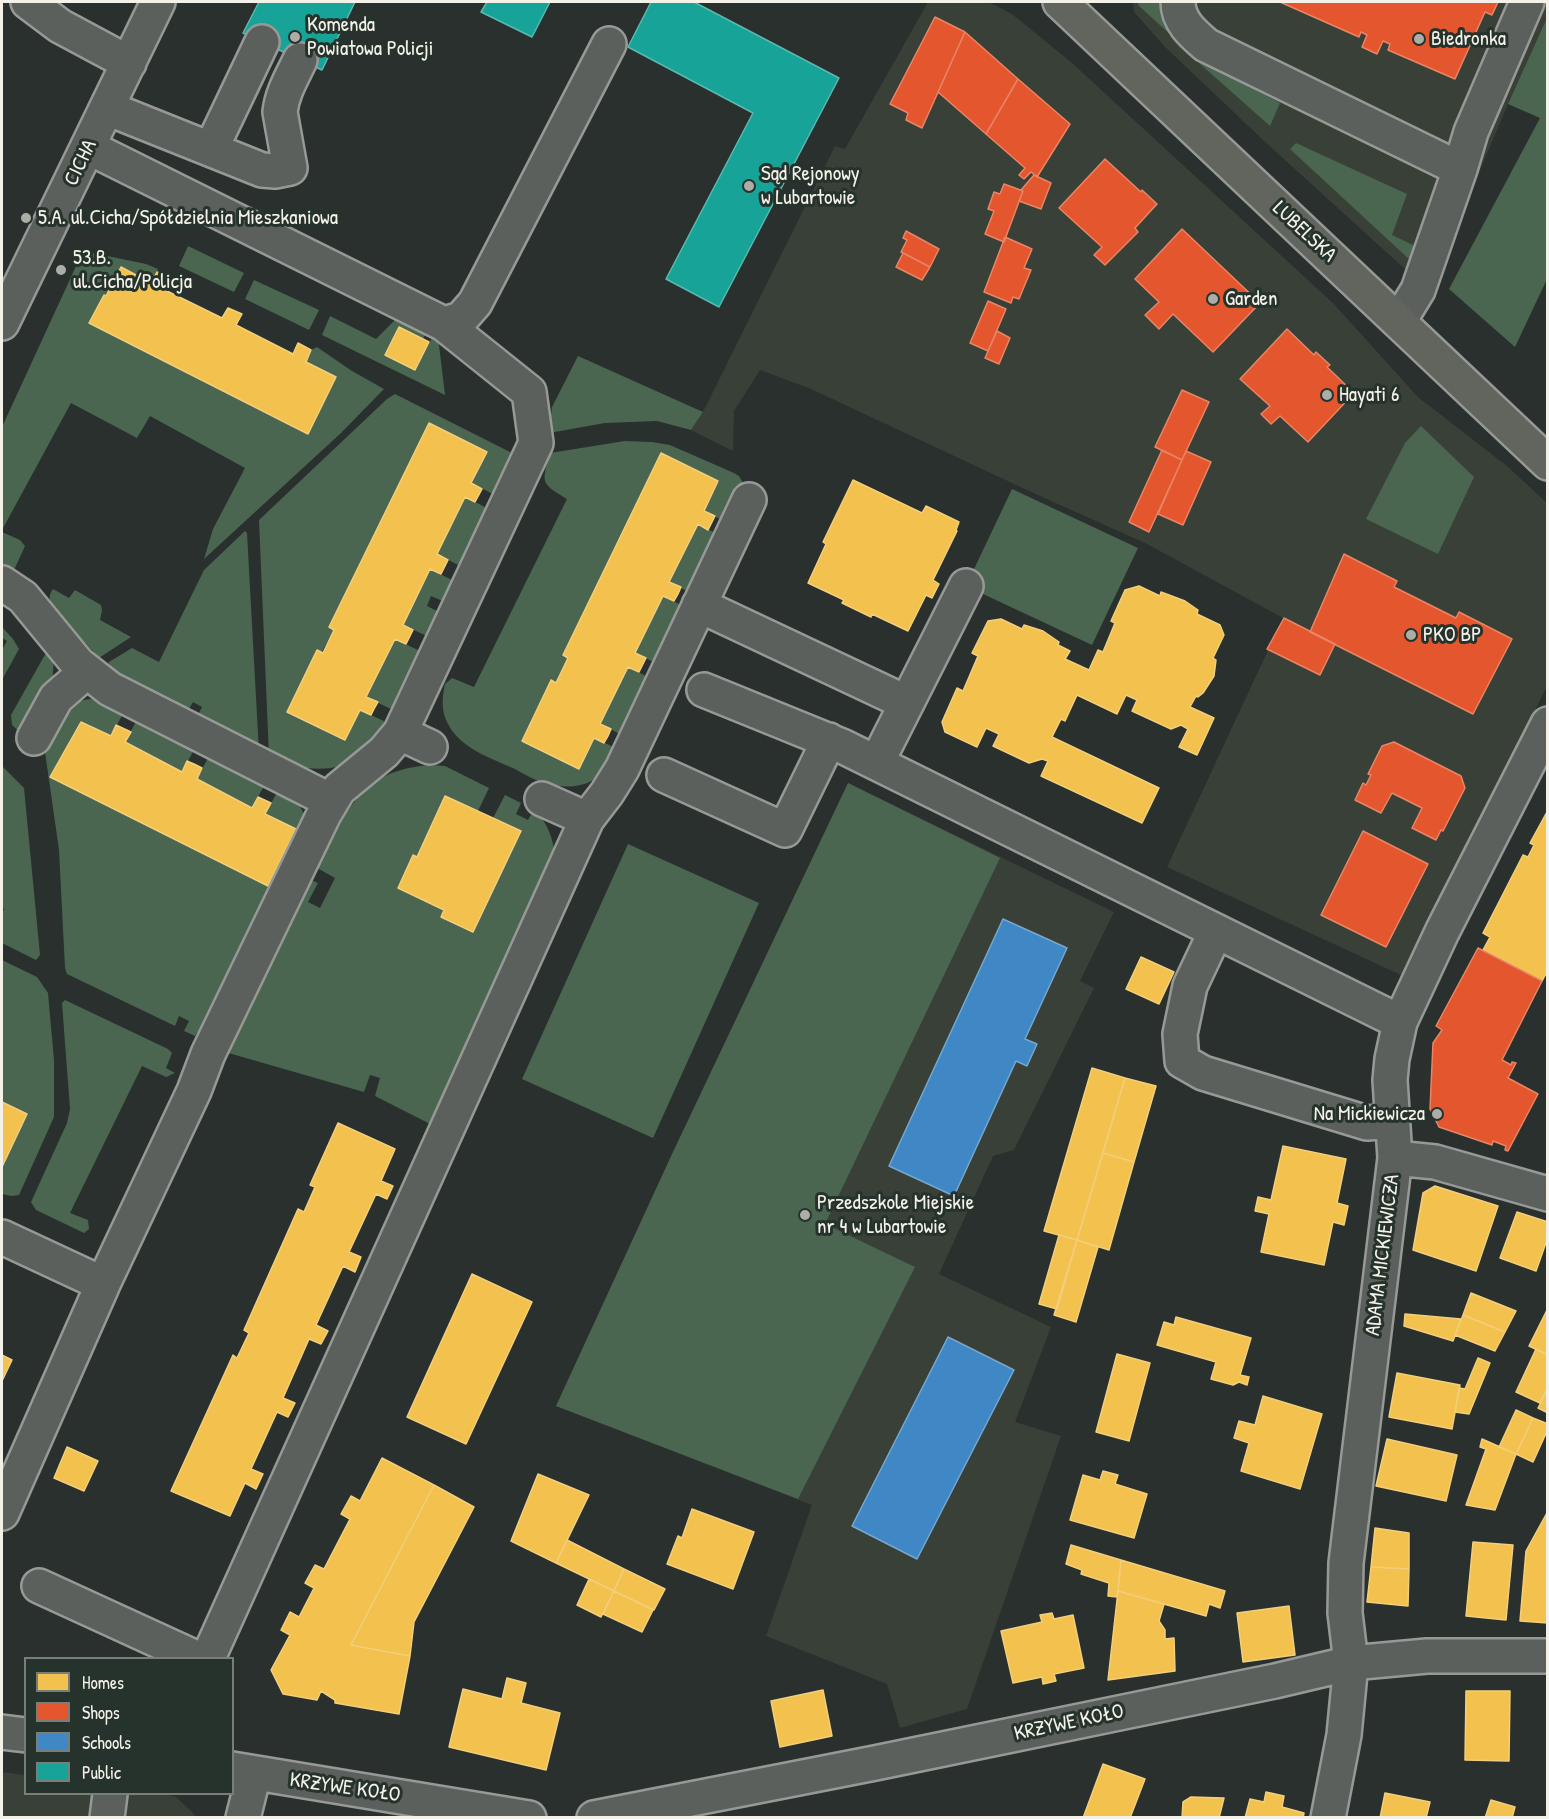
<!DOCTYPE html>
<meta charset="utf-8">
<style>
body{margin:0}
#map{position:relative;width:1549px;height:1819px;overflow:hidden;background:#29302d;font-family:"Patrick Hand",sans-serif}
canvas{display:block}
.frame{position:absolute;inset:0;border:3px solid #f4f1e8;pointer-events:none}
.legend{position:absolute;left:24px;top:1657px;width:210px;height:138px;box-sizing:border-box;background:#26332d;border:2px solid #787f78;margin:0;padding:8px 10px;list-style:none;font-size:18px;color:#f4f1e8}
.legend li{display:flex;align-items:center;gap:12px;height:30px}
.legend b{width:30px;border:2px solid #787f78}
</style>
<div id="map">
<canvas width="1549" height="1819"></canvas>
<div class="frame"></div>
<ul class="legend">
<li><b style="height:16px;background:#f2c14e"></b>Homes</li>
<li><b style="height:16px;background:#e4572e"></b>Shops</li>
<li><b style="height:16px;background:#3f88c5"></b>Schools</li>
<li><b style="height:16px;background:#17a398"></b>Public</li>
</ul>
</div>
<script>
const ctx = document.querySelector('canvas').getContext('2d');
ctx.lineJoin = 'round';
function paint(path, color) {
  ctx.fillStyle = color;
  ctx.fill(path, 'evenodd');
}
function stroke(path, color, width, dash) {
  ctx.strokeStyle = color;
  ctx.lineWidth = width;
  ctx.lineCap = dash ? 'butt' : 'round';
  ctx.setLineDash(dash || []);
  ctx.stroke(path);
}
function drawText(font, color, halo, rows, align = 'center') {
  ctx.font = font + ' "Patrick Hand",sans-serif';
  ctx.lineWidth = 6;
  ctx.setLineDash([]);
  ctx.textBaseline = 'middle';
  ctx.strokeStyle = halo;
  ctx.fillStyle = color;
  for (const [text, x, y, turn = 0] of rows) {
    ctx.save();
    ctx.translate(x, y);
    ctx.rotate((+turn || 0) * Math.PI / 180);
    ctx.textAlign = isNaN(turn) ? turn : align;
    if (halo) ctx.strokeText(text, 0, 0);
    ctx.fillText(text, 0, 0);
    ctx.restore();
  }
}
const built = new Path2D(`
 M928 2H989L1012 14 1071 62 1334 304 1418 397 1507 466 1547 503V686L1403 976 1167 867 1283 618 1147 544 1029 491 811 389 760 370 734 411 733 451 691 430 703 412 835 146 845 149Z
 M1133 2H1547L1548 18 1508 104 1429 291 1263 140 1165 47 1134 12Z
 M848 783 1114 912 1080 981 1094 988 1014 1150 993 1156 939 1274 1051 1327 1015 1422 1061 1436 967 1709 900 1728 887 1684 766 1636 812 1505 556 1406 673 1152Z
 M2 1772 25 1775 26 1794H164L176 1797 193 1813 196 1817H2Z`);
const green = new Path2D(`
 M1139 2H1162C1163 21 1170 33 1184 47L1138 5Z
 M1547 18V279L1515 347 1449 289 1540 118 1508 104Z
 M1190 55 1280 103 1270 126Z
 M1296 143 1407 194 1392 235 1415 246 1410 260 1290 149Z
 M188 246 244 273 234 292 179 266Z
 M83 251 146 264 158 269 151 283 121 267 106 296 104 295 90 323 307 434 336 377 306 362 311 350 317 347 352 371 384 389 341 433 204 559 213 529 245 468 150 416 137 438 71 403 2 530V427Z
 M254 280 319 310 309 330 245 299Z
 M330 316 376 339 396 319 417 326 426 333 423 339 399 327 385 355 415 370 433 336 438 337 445 395 322 335Z
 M578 356 703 412 691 430 657 421 605 423 549 433 552 407Z
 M395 394 514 454 497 496 471 483 486 452 429 424 329 627 334 630 288 712 345 740 360 710 386 722C377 735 368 750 355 759 331 775 294 769 269 757L259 520 387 399Z
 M1421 426 1474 477 1438 554 1366 519 1405 443Z
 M625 441 652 442 670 445 734 473 739 476 746 488 732 525 704 511 718 481 661 453 563 655 568 658 556 683 550 680 522 740 579 768 594 738 622 751C611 764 599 782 580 785 569 788 555 786 544 783 534 780 524 774 515 769 491 758 461 749 448 724 441 712 442 697 445 684L452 678 474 687 567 499C541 483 541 484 550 453Z
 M1012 489 1138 548 1092 645 966 586Z
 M465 497 491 510 462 567 437 554Z
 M698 524 725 538 697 596 669 582Z
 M245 531 247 533 259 752 196 719 202 707 193 702 186 714 127 684 108 665 109 662 132 648 159 662 204 570Z
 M2 532 20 540 25 546 14 570 2 565Z
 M430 569 454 581 445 602 431 596 427 606 439 612 427 636 403 625Z
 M53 589 69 598 75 590 101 605 102 610 100 620 131 637 99 658 53 608C49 600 48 596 53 589Z
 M663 596 691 610 664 667 635 653Z
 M2 627 13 639 19 649 3 678 2 650 7 641 2 638Z
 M395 639 422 652 393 710 366 697Z
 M47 651 54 659 52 685 22 734 12 725 11 715Z
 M628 667 656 681 628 738 600 724Z
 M89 699 101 700 124 712 111 736 81 722 50 777 268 885 296 830 265 814 279 789C297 801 302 804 307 825L212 1010 195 1036 184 1031 189 1021 179 1016 175 1026 67 974 65 968 59 850 45 752 66 709 75 702Z
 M138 718 195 748 182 772 125 742Z
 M210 754 265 784 252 808 197 779Z
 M432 765 445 766 489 788 478 811 493 818 505 795 521 803 516 814 528 820 534 809C548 824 553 837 555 857L438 1128 375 1096 380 1078 370 1075 364 1092 225 1052 311 880 318 883 308 902 320 908 335 878 317 868C347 812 359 769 432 765Z
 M2 766 24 788 40 955 36 960 2 943V912L4 910 2 905Z
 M848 783 1000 858 825 1224 915 1267 798 1499 556 1406 673 1152Z
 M628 844 759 903 653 1138 522 1079Z
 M2 960 37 977 48 993 54 1060V1117L19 1195 11 1196 2 1194V1167L27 1114 2 1102Z
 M65 1000 168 1049 172 1053 166 1068 175 1073 166 1077 142 1066 70 1213 88 1220 89 1229 84 1233 36 1210 31 1202 67 1123 70 1109 62 1003Z`);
const homes = new Path2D(`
 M121 267 151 283 157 272 171 278 165 290 222 318 228 308 242 314 236 325 293 354 298 343 311 350 306 362 336 377 308 434 89 323 104 295 106 296Z
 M399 327 429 342 415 370 385 355Z
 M429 423 487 452 471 483 482 489 475 502 465 497 437 554 448 560 441 574 430 569 403 625 413 630 406 644 395 639 366 697 378 702 374 709 371 715 360 710 345 740 287 712 317 650 323 653 334 630 329 627Z
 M661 453 718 481 704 511 715 516 708 530 698 524 669 582 681 587 678 594 674 601 663 596 635 653 646 658 639 672 628 667 600 724 611 729 608 736 604 743 594 738 579 769 522 741 551 680 556 683 568 658 563 655Z
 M853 480 922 513 926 506 959 522 956 530 957 531 933 580 939 584 932 598 926 595 908 631 872 614 871 617 842 603 844 600 808 583 826 544 823 542Z
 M1139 586 1160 596 1161 592 1185 601 1198 610 1197 614 1220 625 1224 635 1213 658 1216 660 1214 676 1203 693 1198 697 1196 696 1190 707 1214 718 1197 755 1179 747 1188 729 1181 725 1171 729 1132 711 1137 700 1126 695 1117 714 1077 695 1065 721 1061 719 1052 737 1159 788 1142 823 1041 776 1048 761 1042 759 1029 763 993 746 999 734 986 728 977 747 945 732 942 722 957 688 963 691 978 656 972 653 988 621 1001 619 1022 629 1024 625 1043 631 1059 642 1058 645 1070 651 1065 659 1089 670 1098 650 1103 652 1115 623 1111 621 1125 590Z
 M81 722 111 736 116 725 131 732 125 742 182 772 187 761 194 764 202 768 197 779 252 808 258 797 271 803 265 814 296 829 268 886 50 777Z
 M445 796 521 831 473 932 441 917 444 910 398 888 413 855 417 857Z
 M1548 810V970L1542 981 1483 950 1490 937 1483 933 1523 855 1528 857 1534 845 1530 843Z
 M1141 957 1174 972 1159 1004 1126 989Z
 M1092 1068 1125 1078 1077 1240 1044 1231Z
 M1125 1078 1156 1086 1134 1162 1103 1153Z
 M2 1102 27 1114 2 1167Z
 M338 1123 395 1149 381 1181 393 1186 387 1199 376 1194 349 1252 361 1257 355 1272 343 1266 316 1325 328 1331 321 1344 309 1339 283 1398 295 1403 288 1417 277 1412 251 1469 263 1474 256 1489 245 1483 230 1516 171 1491 233 1355 237 1358 249 1333 244 1330 298 1209 304 1212 315 1187 310 1185Z
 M1283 1146 1346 1159 1337 1203 1348 1206 1344 1225 1333 1222 1324 1265 1261 1252 1269 1214 1255 1211 1258 1197 1271 1200Z
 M1103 1153 1134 1162 1109 1250 1077 1240Z
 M1435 1186 1498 1206 1476 1271 1413 1250 1423 1193Z
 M1517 1212 1548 1222V1237L1536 1271 1500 1258Z
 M1059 1235 1077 1240 1057 1309 1039 1304Z
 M1077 1240 1098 1247 1076 1322 1054 1315Z
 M472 1274 532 1302 466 1444 407 1417Z
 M1471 1293 1516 1311 1505 1332 1463 1315Z
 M1548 1308V1355L1529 1346Z
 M1405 1314 1461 1319 1453 1341 1404 1326Z
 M1463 1315 1505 1332 1495 1351 1455 1335Z
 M1176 1317 1251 1338 1240 1375 1249 1377 1247 1385 1239 1382 1233 1385 1211 1379 1216 1362 1157 1345 1164 1322 1174 1325Z
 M1536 1349 1548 1355V1386L1540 1403 1516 1392Z
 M1117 1354 1150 1363 1129 1441 1096 1432Z
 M2 1355 12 1360 2 1381Z
 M1478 1358 1490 1363 1469 1414 1455 1412 1459 1388 1465 1389Z
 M1397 1373 1460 1385 1452 1429 1389 1417Z
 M1548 1389V1413L1538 1408Z
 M1263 1396 1322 1414 1300 1489 1241 1471 1249 1443 1234 1438 1239 1421 1255 1425Z
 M1516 1410 1533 1418 1516 1454 1499 1447Z
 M1533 1418 1548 1424V1429L1533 1462 1516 1454Z
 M1387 1439 1457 1455 1446 1501 1376 1486Z
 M1482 1439 1516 1454 1495 1510 1466 1505 1486 1449 1480 1447Z
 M67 1447 98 1461 84 1491 54 1478Z
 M382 1458 434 1485 351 1645 410 1656 399 1714 335 1703V1700L321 1691 317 1700 283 1694 271 1670 290 1635 281 1630 290 1612 299 1617 314 1588 305 1583 315 1565 324 1569 350 1519 341 1514 351 1496 360 1501Z
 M1103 1471 1118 1475 1115 1484 1147 1494 1134 1538 1070 1520 1083 1475 1100 1480Z
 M538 1474 589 1495 556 1563 511 1541Z
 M434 1485 474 1507 414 1622 410 1656 351 1645Z
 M692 1509 754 1532 733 1589 667 1564 678 1536 682 1538Z
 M1548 1511V1623L1520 1621 1526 1551Z
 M1375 1528 1409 1533V1569L1371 1567Z
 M567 1540 624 1569 614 1591 556 1563Z
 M1473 1542 1513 1545 1506 1620 1466 1616Z
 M1071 1545 1121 1560 1117 1597 1108 1596 1109 1583 1081 1574 1082 1570 1066 1564Z
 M1121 1560 1225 1591 1220 1608 1209 1604 1206 1616 1118 1591Z
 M1371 1567 1409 1569 1408 1606 1367 1602Z
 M624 1569 665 1589 654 1610 614 1591Z
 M589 1579 614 1591 601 1617 577 1605Z
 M614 1591 653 1610 642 1632 603 1614Z
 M1118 1591 1164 1604 1159 1621 1165 1630V1639L1174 1638 1175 1671 1108 1680Z
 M1289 1606 1295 1655 1243 1662 1237 1613Z
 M1052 1613 1054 1619 1073 1615 1084 1668 1054 1674 1056 1681 1043 1684 1042 1677 1013 1683 1001 1631 1042 1622 1040 1615Z
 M507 1678 526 1683 521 1703 560 1713 546 1770 449 1747 463 1689 502 1699Z
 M823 1690 832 1736 780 1747 771 1701Z
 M1466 1691H1510L1509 1761 1465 1760Z
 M1103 1764 1145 1779 1130 1818H1083Z
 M1266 1792 1284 1796 1282 1807 1304 1813 1303 1818H1245L1250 1799 1264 1802Z
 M1385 1793 1430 1802 1426 1818H1380Z
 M1191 1797 1224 1798 1219 1818H1182L1183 1802Z
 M1491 1800 1515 1807 1512 1818H1485Z`);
const shops = new Path2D(`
 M1280 2H1498L1492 15 1485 12 1455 79 1388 50 1390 44 1383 41 1377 54 1362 47 1367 35 1361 32 1359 37Z
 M935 17 965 32 922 128 906 120 908 113 890 104Z
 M965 32 1018 79 986 134 938 92Z
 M1018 79 1070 124 1037 177 1031 172 1024 179 1019 175 1025 168 986 134Z
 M1105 159 1141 192 1142 190 1157 204 1135 228 1138 232 1105 265 1094 255 1102 247 1059 208Z
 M1034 175 1051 183 1041 209 1019 201 1023 191 1021 190Z
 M1004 184 1023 191 1004 242 985 234 994 211 988 209 994 192 1000 194Z
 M1182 229 1260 303 1213 352 1173 314 1159 329 1145 315 1159 302 1135 279Z
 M906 231 939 249 930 267 901 252 907 240 903 238Z
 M1005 237 1032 249 1024 268 1031 270 1019 299 1013 297 1011 303 984 292Z
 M903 253 930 267 922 280 896 267Z
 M988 301 1006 309 988 351 970 343Z
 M1287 329 1314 355 1316 352 1330 365 1327 367 1354 393 1308 442 1280 416 1271 424 1261 414 1270 406 1240 379Z
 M997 331 1010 338 999 364 985 358Z
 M1182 390 1209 402 1182 460 1155 447Z
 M1162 450 1182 460 1149 532 1129 522Z
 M1186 451 1211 462 1183 525 1158 514Z
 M1344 554 1397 581 1394 587 1456 618 1459 612 1512 639 1473 714 1310 632Z
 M1284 618 1335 644 1320 675 1267 649Z
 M1394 742 1461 776 1465 788 1443 831 1441 830 1436 840 1412 828 1422 808 1392 793 1381 813 1355 800 1363 783 1366 785 1371 775 1368 774 1382 746Z
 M1363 831 1428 864 1386 947 1321 915Z
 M1478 948 1542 981 1502 1060 1511 1065 1512 1062 1516 1063 1508 1078 1538 1094 1508 1151 1505 1150 1506 1146 1493 1141 1492 1145 1439 1127 1430 1109 1433 1043 1442 1030 1436 1026Z`);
const schools = new Path2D(`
 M1003 919 1067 948 1025 1039 1037 1044 1027 1066 1016 1061 954 1196 889 1166Z
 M948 1337 1014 1370 917 1559 852 1526Z`);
const public = new Path2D(`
 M259 2H355L322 70 243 33Z
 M487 2H550L532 37 481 12Z
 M651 2H694L839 78 719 307 666 279 753 113 628 47Z`);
const minor = new Path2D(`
 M28 2 60 26 129 63
 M1178 2C1178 21 1192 33 1206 45L1460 169 1418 290 1399 321
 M107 108 262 170 275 171 290 168 280 112C282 93 292 77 300 60
 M211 149 262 42
 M1460 169 1471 132 1527 2
 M2 323 158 2
 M444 324 461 319 475 303 609 44
 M2 583 23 597 78 664 110 689 331 801
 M699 605 907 703
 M704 690 842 746 1400 1022
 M400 733 430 747
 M34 738 56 698 87 671
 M877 762 966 586
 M664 775 785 830 829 740
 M542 799 587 819
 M1216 931 1190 986 1180 1034 1182 1061 1203 1073 1367 1123 1392 1121
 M1395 1158 1435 1162 1548 1194
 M2 1237 103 1284
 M2 1513 103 1284 194 1091 208 1054 324 814 339 789 384 752 400 733 536 443 529 392 444 324 88 147
 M39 1586 196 1658
 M208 1658 587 819 607 793 622 769 749 500
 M2 1732 26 1735
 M232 1769 529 1818
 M107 1818 110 1794
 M243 1818 254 1774
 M594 1818 875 1763 1275 1681 1351 1663 1427 1656H1548
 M1328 1818 1344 1735 1351 1663 1345 1613 1346 1563 1395 1158 1390 1080 1392 1059 1400 1022 1442 932 1548 724`);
const major = new Path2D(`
 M1060 2 1548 463`);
const markers = [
 [295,37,6,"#adada7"],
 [1419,39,6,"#adada7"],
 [749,186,6,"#adada7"],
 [26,218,6,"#adada7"],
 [61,270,6,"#adada7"],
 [1213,299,6,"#adada7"],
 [1327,395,6,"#adada7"],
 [1411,635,6,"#adada7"],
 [1437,1114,6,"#adada7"],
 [805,1215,6,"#adada7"]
];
const poiNames = [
 ["Komenda",307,25],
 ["Powiatowa Policji",307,49],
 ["Biedronka",1431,39],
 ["Sąd Rejonowy",761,174],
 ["w Lubartowie",761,198],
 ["5.A. ul.Cicha/Spółdzielnia Mieszkaniowa",38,218],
 ["53.B.",73,258],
 ["ul.Cicha/Policja",73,282],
 ["Garden",1225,299],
 ["Hayati 6",1339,395],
 ["PKO BP",1423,635],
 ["Na Mickiewicza",1425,1114,"right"],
 ["Przedszkole Miejskie",817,1203],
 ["nr 4 w Lubartowie",817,1227]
];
const streetNames = [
 ["CICHA",81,163,-64],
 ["LUBELSKA",1304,232,43],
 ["ADAMA MICKIEWICZA",1383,1255,-83],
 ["KRZYWE KOŁO",1069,1723,-12],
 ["KRZYWE KOŁO",345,1788,8]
];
paint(built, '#384037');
paint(green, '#4a6651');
paint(homes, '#f2c14e');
stroke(homes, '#f3cf7c', 1.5);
paint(shops, '#e4572e');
stroke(shops, '#e98566', 1.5);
paint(schools, '#3f88c5');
stroke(schools, '#75a8d0', 1.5);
paint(public, '#17a398');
stroke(public, '#59bab0', 1.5);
stroke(minor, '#969996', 38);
stroke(major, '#969996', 38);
stroke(minor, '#5c605c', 33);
stroke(major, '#62655e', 33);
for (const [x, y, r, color] of markers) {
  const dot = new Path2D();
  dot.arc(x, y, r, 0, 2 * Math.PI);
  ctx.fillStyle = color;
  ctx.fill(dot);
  stroke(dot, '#26332d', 2);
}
drawText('21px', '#f4f1e8', '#26332d', poiNames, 'left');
drawText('21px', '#f4f1e8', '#26332d', streetNames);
</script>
